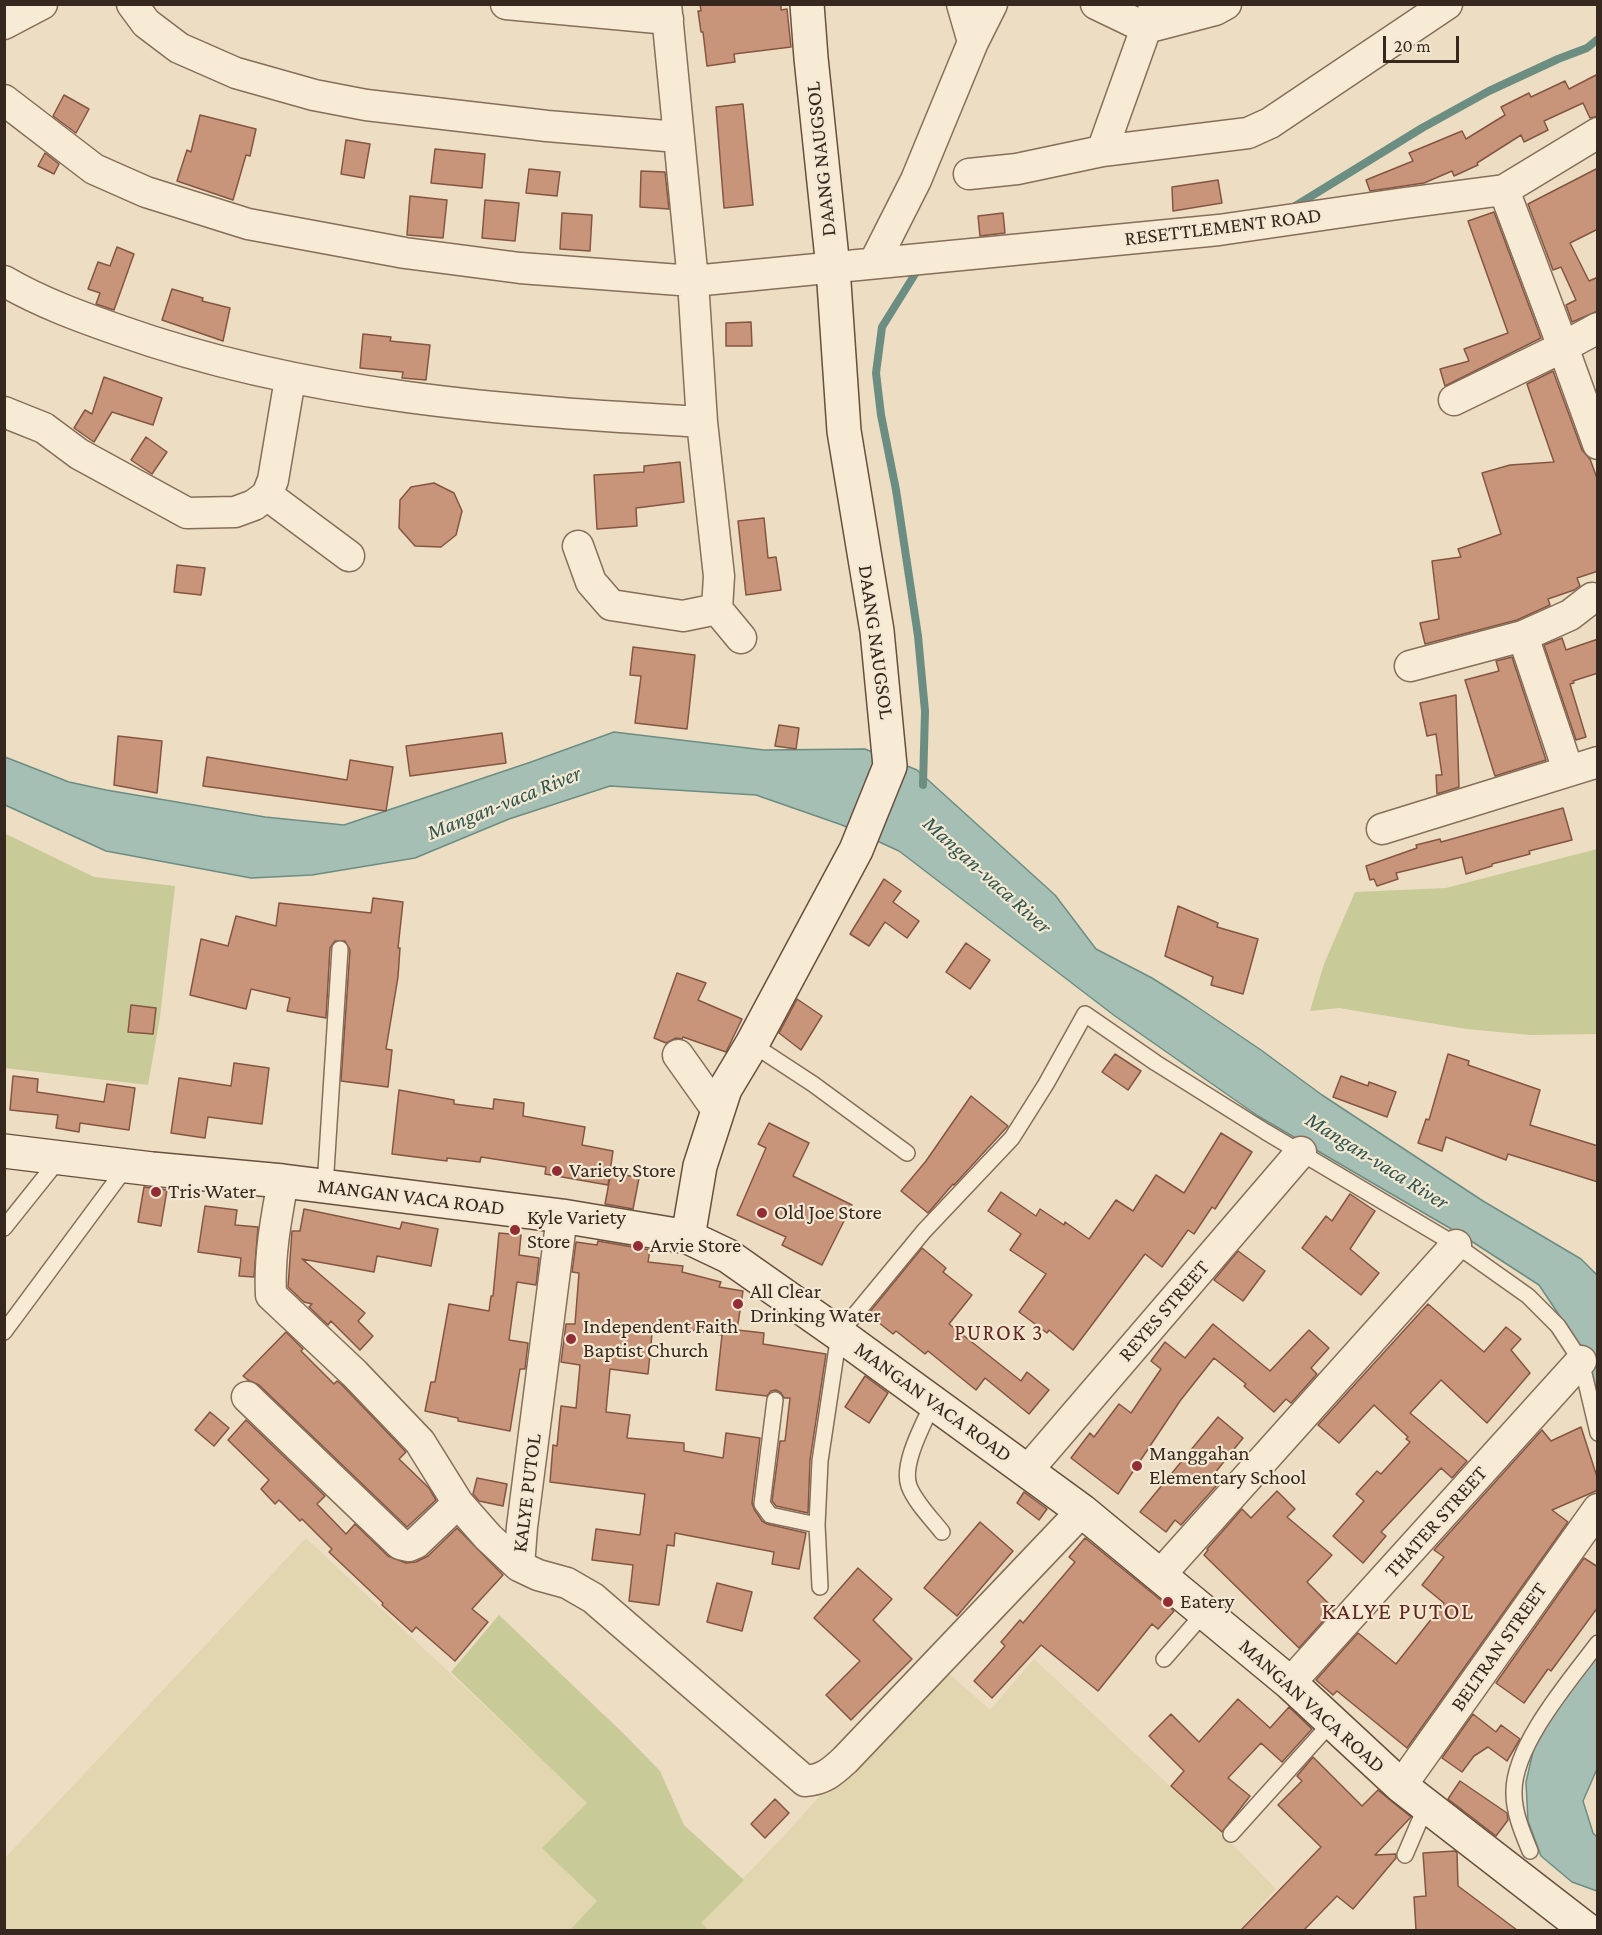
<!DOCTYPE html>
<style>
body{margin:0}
#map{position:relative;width:1602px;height:1935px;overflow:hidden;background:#ecddc3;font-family:"Crimson Pro",serif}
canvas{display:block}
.frame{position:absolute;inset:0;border:6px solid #36281e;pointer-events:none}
.scale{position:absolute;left:1383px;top:36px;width:76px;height:27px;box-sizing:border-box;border:3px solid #36281e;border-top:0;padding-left:8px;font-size:18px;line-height:21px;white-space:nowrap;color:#36281e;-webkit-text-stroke:4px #f4e8d2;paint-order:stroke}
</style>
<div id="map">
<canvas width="1602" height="1935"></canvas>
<div class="frame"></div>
<div class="scale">20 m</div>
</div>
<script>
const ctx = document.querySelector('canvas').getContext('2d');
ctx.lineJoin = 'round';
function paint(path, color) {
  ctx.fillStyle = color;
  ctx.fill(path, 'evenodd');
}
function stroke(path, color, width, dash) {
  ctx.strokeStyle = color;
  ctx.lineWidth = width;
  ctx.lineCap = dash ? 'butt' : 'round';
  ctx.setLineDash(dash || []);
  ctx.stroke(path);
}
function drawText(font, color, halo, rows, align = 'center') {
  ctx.font = font + ' "Crimson Pro",serif';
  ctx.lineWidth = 4.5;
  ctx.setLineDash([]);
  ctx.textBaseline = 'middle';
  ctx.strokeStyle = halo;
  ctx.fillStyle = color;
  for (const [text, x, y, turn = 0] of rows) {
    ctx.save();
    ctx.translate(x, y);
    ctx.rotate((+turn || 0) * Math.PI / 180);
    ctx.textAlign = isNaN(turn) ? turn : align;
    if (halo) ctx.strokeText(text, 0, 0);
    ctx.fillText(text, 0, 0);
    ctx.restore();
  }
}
const farmland = new Path2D(`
 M306 1538 588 1803 598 1901 570 1930H5L4 1859Z
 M1034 1659 1230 1842 1276 1889 1239 1930H709L700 1923 782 1838 938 1664 990 1710Z`);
const green = new Path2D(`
 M4 833 94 877 175 886 160 1017 148 1085 5 1068Z
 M1597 849V1034L1531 1035 1466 1029 1339 1008 1310 1011 1324 964 1355 892 1446 888Z
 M499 1615 624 1734 660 1771 684 1825 744 1880 701 1923 709 1930H570L597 1901 542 1848 587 1803 451 1672Z`);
const water = new Path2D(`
 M614 732 764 750 865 749 917 770 1055 895 1096 949 1152 978 1187 1000 1261 1050 1322 1095 1483 1201 1581 1259 1597 1275V1396L1588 1358 1539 1285 1465 1237 1258 1116 1115 1016 899 851 842 825 756 795 610 786 509 819 415 858 312 875 251 878 106 851 5 805V757L69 782 106 790 265 817 344 825 531 762Z
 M1597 1651V1769L1583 1801 1593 1833 1597 1837V1891L1572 1882 1541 1856 1528 1821 1526 1782 1535 1743Z`);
const stream = new Path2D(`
 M1292 208 1422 128 1489 91 1558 59 1587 48 1598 39
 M920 266 882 327 876 373 881 415 896 490 918 636 925 711 923 785`);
const building = new Path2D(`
 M700 4H781V10L787 9 791 47 734 54 735 62 707 66 703 32H701L698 11H701Z
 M1598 74V116L1590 118 1583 103 1544 121 1548 130 1524 142 1521 135 1477 163 1478 165 1454 176 1452 171 1424 183 1370 191 1366 180 1413 161 1409 153 1462 131 1466 139 1505 115 1501 107 1529 93 1531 97 1565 81 1569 89Z
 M64 95 89 109 76 133 53 116Z
 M743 104 753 205 724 208 716 107Z
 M200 115 256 129 250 156 246 155 233 200 177 181 187 150 191 152Z
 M346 140 370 144 364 178 341 174Z
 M435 149 485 154 482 188 431 183Z
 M45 153 59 164 54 174 38 166Z
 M1598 168V229L1570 243 1589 281 1598 277V311L1572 322 1566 305 1576 300 1561 267 1553 270 1528 204Z
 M529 169 560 172 557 196 526 193Z
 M641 171 665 172 669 209 640 207Z
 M1218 180 1222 203 1173 211 1172 187Z
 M410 196 447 200 443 238 407 235Z
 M485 200 519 203 515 241 482 238Z
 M1494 212 1541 338 1445 386 1440 369 1469 361 1464 349 1508 333 1468 221Z
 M562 213 592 215 590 251 560 249Z
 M1003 213 1005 233 980 236 978 216Z
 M117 247 134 254 114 310 96 304 100 293 88 289 98 262 110 266Z
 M172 289 203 298 202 301 230 308 223 341 162 320Z
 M751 322 752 346H726V323Z
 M363 334 391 337 390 341 430 345 426 380 402 378 403 372 360 368Z
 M1553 371 1582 450 1590 459 1598 481V571L1577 578 1580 586 1574 590 1548 599 1550 605 1517 620 1425 644 1420 623 1439 619 1432 561 1461 557 1458 549 1501 534 1482 473 1510 465 1554 462 1527 384Z
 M104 377 162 398 153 425 112 412 94 442 74 428 85 410 92 414Z
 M146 437 167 452 152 474 131 460Z
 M680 462 684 502 636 508 637 526 597 529 594 475 644 472V466Z
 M434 483 454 493 462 511 456 535 441 547 415 546 399 528 400 500 411 487Z
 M764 518 768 558 776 557 781 590 746 595 738 521Z
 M177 565 205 568 201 595 174 592Z
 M1562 638 1566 650 1598 639V673L1573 681 1574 683 1570 684 1586 737 1576 740 1544 645Z
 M633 647 695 655 687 729 635 723 641 676 630 675Z
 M1512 657 1546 760 1495 776 1465 680 1499 671 1496 661Z
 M1456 695 1459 787 1437 794 1436 775H1442L1436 734 1427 736 1420 703Z
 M779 725 799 728 796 749 775 746Z
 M502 733 506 763 410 776 406 746Z
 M118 736 162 741 157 793 114 785Z
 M207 757 347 780 350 760 393 767 386 811 203 786Z
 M1563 808 1572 840 1529 851 1530 854 1492 864V866L1466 874 1462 857 1396 873 1398 879 1377 886 1374 879 1370 880 1366 866 1417 848 1416 845 1440 839 1441 842Z
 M884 879 901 891 893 902 919 921 907 938 885 922 869 946 850 934Z
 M373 898 403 902 398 948H400L398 977 386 1049 392 1050 388 1087 341 1081 350 950 345 941H335L330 948 326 1018 287 1011 290 998 251 989 246 1009 190 995 201 939 228 946 236 916 276 926 279 903 371 913Z
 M1178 906 1218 923 1217 927 1258 939 1243 994 1211 985 1213 977 1165 956Z
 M966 943 990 960 970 989 946 972Z
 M677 973 706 983 698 1000 742 1019 726 1052 683 1037 682 1039 676 1038 666 1043 654 1038Z
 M797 999 822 1016 801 1050 779 1033Z
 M131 1005 156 1008 153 1034 128 1032Z
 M1115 1054 1141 1071 1128 1090 1102 1072Z
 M1448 1054 1469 1061 1468 1065 1540 1090 1530 1125 1598 1146V1182L1508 1154 1506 1160 1446 1137 1442 1151 1418 1143 1426 1119 1429 1120Z
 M234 1063 269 1068 262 1124 208 1117 205 1138 171 1133 179 1078 231 1086Z
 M13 1076 38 1079 37 1092 104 1102 107 1084 135 1088 129 1130 80 1123 79 1132 56 1128 58 1115 10 1110Z
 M1341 1076 1368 1086 1369 1082 1396 1092 1387 1117 1333 1097Z
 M399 1090 454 1100V1104L493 1109 494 1099 524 1103 523 1116 585 1127 582 1145 613 1151 608 1185 545 1174 546 1167 481 1157 480 1162 447 1158V1161L392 1154Z
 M971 1096 1008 1126 954 1185 953 1184 928 1213 901 1191 926 1161Z
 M769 1123 809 1143 793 1176 852 1205 822 1265 782 1245 786 1237 737 1215 766 1148 758 1144Z
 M1221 1133 1252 1152 1215 1209 1212 1207 1194 1234 1188 1230 1162 1267 1145 1254 1073 1350 1049 1330 1047 1333 1019 1312 1046 1274 1010 1250 1021 1234 988 1211 1001 1192 1036 1216 1040 1209 1064 1225 1065 1222 1089 1239 1116 1200 1133 1211 1156 1175 1184 1193Z
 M611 1172 639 1178 633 1209 605 1204Z
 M144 1187 167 1190 161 1226 138 1222Z
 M1350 1194 1375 1211 1350 1249 1379 1273 1361 1295 1302 1248 1326 1216 1332 1221Z
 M205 1206 237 1210 235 1225 258 1227 254 1277 239 1276 241 1258 198 1252Z
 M304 1209 400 1229 402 1222 438 1229 431 1266 377 1256 374 1272 302 1259 365 1313 358 1321 373 1336 360 1350 331 1321 328 1325 309 1307 312 1304 304 1302 288 1287 292 1231H300Z
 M499 1233 521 1235 519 1255 539 1258 536 1285 517 1282 509 1340 528 1343 525 1369H520L510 1431 458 1421V1418L425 1411 431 1382H435L449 1304 489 1311 491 1296H493Z
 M598 1241 650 1250 648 1262 683 1266 682 1272 721 1282 719 1287 743 1291 737 1330 764 1333 763 1344 826 1354 810 1460 808 1513 776 1506 772 1501 780 1441H785L790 1398H784L781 1393 776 1390 771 1391 767 1396 716 1390 722 1335 653 1324 648 1374 610 1369 606 1412 630 1415 627 1438 684 1443V1451L723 1458 726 1433 760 1438 752 1503 754 1509 762 1521 767 1524 806 1533 799 1569 772 1564 774 1552 675 1533 674 1546 667 1545 659 1605 629 1601 633 1565 592 1560 596 1529 640 1535 645 1494 550 1482 553 1445 557 1446 561 1406 576 1408 580 1365 561 1362 566 1324H575L579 1273 572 1272 576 1242 597 1245Z
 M922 1248 946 1268 943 1272 972 1295 949 1324 1021 1381 1027 1372 1049 1390 1029 1414 985 1378 976 1390 928 1351 925 1354 896 1331 893 1334 868 1314Z
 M1238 1251 1265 1271 1243 1301 1214 1280Z
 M1428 1304 1484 1352 1506 1327 1521 1339 1511 1350 1530 1373 1487 1423 1441 1380 1410 1413 1467 1461 1452 1478 1441 1468 1381 1532 1386 1536 1363 1563 1333 1536 1364 1501 1356 1494 1377 1471 1381 1474 1410 1442 1406 1439 1408 1437 1374 1405 1339 1443 1318 1425Z
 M1213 1324 1270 1371 1309 1330 1329 1348 1311 1368 1317 1374 1291 1403 1286 1399 1274 1412 1244 1386 1246 1384 1214 1358 1180 1401 1118 1494 1071 1458 1090 1433 1094 1437 1119 1404 1131 1413 1161 1369 1151 1361 1165 1342 1185 1358Z
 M286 1332 303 1349 301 1351 334 1384 337 1381 342 1385 406 1452 399 1459 429 1488 436 1500 407 1527 259 1385 248 1380 243 1376Z
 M865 1376 888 1393 869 1423 845 1407Z
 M210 1412 229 1428 214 1446 195 1430Z
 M1218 1417 1243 1438 1210 1479 1217 1485 1181 1525 1175 1520 1166 1532 1140 1512Z
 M246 1420 325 1496 317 1504 346 1534 355 1524 388 1556 406 1563 416 1562 428 1556 457 1528 503 1575 472 1609 488 1622 455 1661 416 1627 412 1632 382 1605 383 1603 329 1552 332 1549 302 1519 300 1521 279 1500 275 1504 261 1489 269 1480 228 1440Z
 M1581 1427 1598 1480V1490L1552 1510 1568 1522 1407 1748 1337 1691 1333 1695 1316 1680 1358 1633 1396 1664 1444 1603 1422 1585 1444 1557 1434 1550 1542 1430 1551 1441Z
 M477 1478 507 1484 503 1506 479 1501 473 1494Z
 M1277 1491 1295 1509 1287 1517 1332 1555 1307 1582 1334 1609 1299 1648 1204 1555 1208 1550 1207 1549 1242 1509 1251 1518Z
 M1024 1492 1047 1509 1039 1520 1017 1503Z
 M980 1522 1013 1551 957 1616 924 1588Z
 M1085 1538 1174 1611 1158 1629 1152 1624 1098 1691 1041 1645 992 1698 974 1681 1005 1646 1001 1642 1020 1620 1023 1623 1075 1562 1069 1557Z
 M1584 1558 1598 1567V1607L1551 1671 1548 1669 1524 1703 1496 1683Z
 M858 1568 892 1599 873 1620 912 1659 851 1720 826 1695 860 1661 814 1618Z
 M717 1583 752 1592 742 1631 707 1622Z
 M1238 1699 1270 1728 1289 1707 1312 1729 1282 1762 1261 1743 1228 1778 1250 1796 1222 1832 1171 1786 1184 1771 1149 1736 1171 1714 1199 1742Z
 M1473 1714 1496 1732 1501 1725 1520 1739 1507 1761 1488 1747 1474 1756 1462 1772 1442 1758Z
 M1313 1757 1362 1806 1378 1790 1411 1817 1375 1855 1396 1854V1858L1353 1909 1337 1896 1304 1930H1241L1321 1847 1278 1805 1302 1781 1297 1776Z
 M1460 1781 1507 1813 1508 1820 1496 1836 1448 1799Z
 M775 1799 789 1813 765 1838 751 1824Z
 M1455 1851 1457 1853 1458 1886 1517 1930H1416L1414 1897 1426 1896 1423 1853Z`);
const service = new Path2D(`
 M752 1044 813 1084 907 1153
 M325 1187 340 949
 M4 1228 60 1158
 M4 1332 127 1166
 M775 1400 762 1504 770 1515 817 1525
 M933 1403C924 1423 901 1464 909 1486 915 1502 931 1518 942 1532
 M820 1587 817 1525 820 1461 839 1334 924 1231 1012 1138 1046 1084 1085 1014 1156 1063 1266 1132 1456 1245 1528 1296 1558 1326 1581 1361 1598 1433
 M1164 1659 1205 1612
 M1231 1834 1331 1723
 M1530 1851C1523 1834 1514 1813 1514 1794 1512 1747 1570 1680 1598 1643
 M1405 1855 1426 1806`);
const minor = new Path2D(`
 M132 4 146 23 179 48 236 73 314 95 366 105 547 126 678 137
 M506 4 668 19
 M962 4 973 42
 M1096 4 1146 28 1215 10 1226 4
 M4 24 42 4
 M4 100 94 169 146 192 248 224 405 253 520 268 693 281 1219 230 1405 203 1504 190 1598 133
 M1102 151 1146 28 1156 4
 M969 174 1017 169 1102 151 1248 133 1270 123 1447 4
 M1504 190 1563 347 1598 444
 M874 263 916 180 973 42 992 4
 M4 281C42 303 81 317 121 331 307 397 507 411 702 422
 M1454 400 1563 347 1598 328
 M4 412 44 428 79 454 187 513 235 512 254 505 267 495 273 480 290 379
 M267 495 349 556
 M578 546 591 582 611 605 683 616 717 609 719 576 702 422 693 281 666 4
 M717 609 741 638
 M1523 636 1568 770
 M1410 666 1523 636 1570 615 1592 598
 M1382 829 1598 762
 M678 1055 717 1110
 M283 1181C276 1219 269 1256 271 1295L354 1373 420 1442 458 1503 488 1537 519 1566 522 1527 562 1216
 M247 1397 400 1544 409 1546 416 1543 458 1503
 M1027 1471 1301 1152
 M519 1566 538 1575 567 1583 593 1598 805 1781C823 1780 832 1772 845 1760L1082 1511
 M1160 1575 1456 1245
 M1290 1683 1581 1361
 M1401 1786 1598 1509`);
const secondary = new Path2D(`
 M4 1151 152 1169 283 1181 562 1216 688 1237 728 1256 839 1334 1082 1511 1290 1683 1401 1786 1587 1930
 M688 1237 700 1166 725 1089 752 1044 856 850 890 766 877 631 844 431 833 268 811 58 807 4`);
const markers = [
 [557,1171,6,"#932d35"],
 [156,1192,6,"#932d35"],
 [762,1213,6,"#932d35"],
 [515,1230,6,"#932d35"],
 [638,1246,6,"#932d35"],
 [738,1304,6,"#932d35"],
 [571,1339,6,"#932d35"],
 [1137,1466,6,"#932d35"],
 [1168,1602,6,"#932d35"]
];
const streetNames = [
 ["DAANG NAUGSOL",821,159,-96],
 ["RESETTLEMENT ROAD",1223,227,-7],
 ["DAANG NAUGSOL",876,642,82],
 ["MANGAN VACA ROAD",411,1197,7],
 ["REYES STREET",1164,1311,-49],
 ["MANGAN VACA ROAD",933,1402,36],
 ["KALYE PUTOL",527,1493,-83],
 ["THATER STREET",1436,1522,-48],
 ["BELTRAN STREET",1499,1647,-55],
 ["MANGAN VACA ROAD",1312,1706,42]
];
const poiNames = [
 ["Variety Store",569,1171],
 ["Tris Water",168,1192],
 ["Old Joe Store",774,1213],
 ["Kyle Variety",527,1218],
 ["Store",527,1242],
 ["Arvie Store",650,1246],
 ["All Clear",750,1292],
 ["Drinking Water",750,1316],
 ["Independent Faith",583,1327],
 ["Baptist Church",583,1351],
 ["Manggahan",1149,1454],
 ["Elementary School",1149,1478],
 ["Eatery",1180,1602]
];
const waterNames = [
 ["Mangan-vaca River",504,803,-22],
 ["Mangan-vaca River",987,875,42],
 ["Mangan-vaca River",1377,1161,32]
];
const neighbourhoodNames = [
 ["PUROK 3",999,1333]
];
const quarterNames = [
 ["KALYE PUTOL",1398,1612]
];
paint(farmland, '#e2d6b1');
paint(green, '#c8ca97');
paint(water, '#a5bfb5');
stroke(water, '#6c8d82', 1.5);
stroke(stream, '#6c8d82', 8);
paint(building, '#c9957a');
stroke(building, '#845641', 1.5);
stroke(service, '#866e5a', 18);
stroke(minor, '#866e5a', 33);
stroke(secondary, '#684f3e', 36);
stroke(service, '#f7ebd6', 15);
stroke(minor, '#f7ebd6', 30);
stroke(secondary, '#f7ebd6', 33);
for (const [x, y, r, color] of markers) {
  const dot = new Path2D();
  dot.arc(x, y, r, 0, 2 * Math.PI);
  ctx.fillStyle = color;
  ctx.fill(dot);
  stroke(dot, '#f4e8d2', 2);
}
drawText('21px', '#36281e', '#f4e8d2', streetNames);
drawText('21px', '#36281e', '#f4e8d2', poiNames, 'left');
drawText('italic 22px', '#2e5650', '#f4e8d2', waterNames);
ctx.letterSpacing = '1.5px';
drawText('22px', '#61281f', '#f4e8d2', neighbourhoodNames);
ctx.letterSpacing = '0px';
ctx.letterSpacing = '1.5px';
drawText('24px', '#61281f', '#f4e8d2', quarterNames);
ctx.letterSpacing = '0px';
</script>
